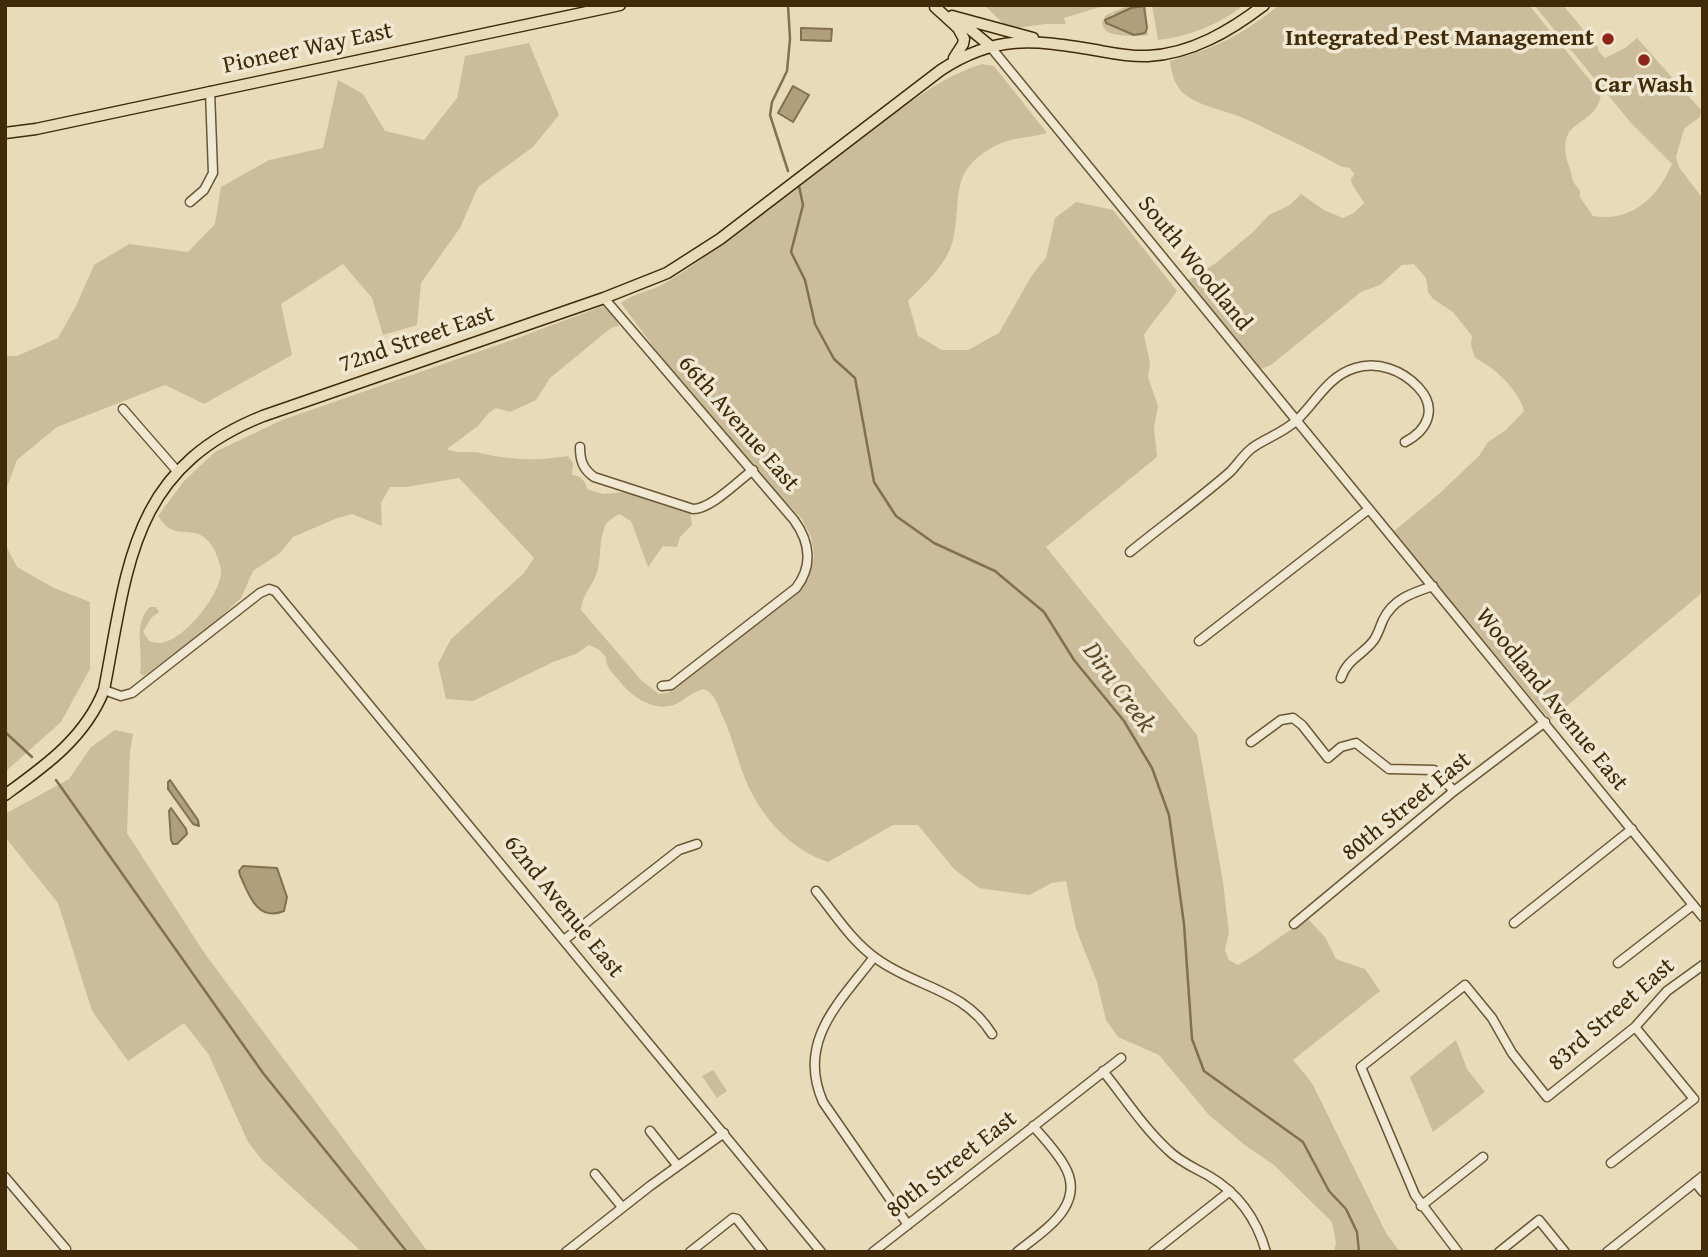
<!DOCTYPE html>
<style>
body{margin:0}
#map{position:relative;width:1708px;height:1257px;overflow:hidden;background:#e8dbba;font-family:"Gentium Book Plus",serif}
canvas{display:block}
.frame{position:absolute;inset:0;border:7px solid #402a07;pointer-events:none}
</style>
<div id="map">
<canvas width="1708" height="1257"></canvas>
<div class="frame"></div>
</div>
<script>
const ctx = document.querySelector('canvas').getContext('2d');
ctx.lineJoin = 'round';
function paint(path, color) {
  ctx.fillStyle = color;
  ctx.fill(path, 'evenodd');
}
function stroke(path, color, width, dash) {
  ctx.strokeStyle = color;
  ctx.lineWidth = width;
  ctx.lineCap = dash ? 'butt' : 'round';
  ctx.setLineDash(dash || []);
  ctx.stroke(path);
}
function drawText(font, color, halo, rows, align = 'center') {
  ctx.font = font + ' "Gentium Book Plus",serif';
  ctx.lineWidth = 7;
  ctx.setLineDash([]);
  ctx.textBaseline = 'middle';
  ctx.strokeStyle = halo;
  ctx.fillStyle = color;
  for (const [text, x, y, turn = 0] of rows) {
    ctx.save();
    ctx.translate(x, y);
    ctx.rotate((+turn || 0) * Math.PI / 180);
    ctx.textAlign = isNaN(turn) ? turn : align;
    if (halo) ctx.strokeText(text, 0, 0);
    ctx.fillText(text, 0, 0);
    ctx.restore();
  }
}
const green = new Path2D(`
 M984 5H1107L1064 18 1066 24H1045L1009 29Z
 M1130 5H1146L1148 35C1140 37 1116 36 1108 32 1104 30 1103 26 1102 22L1106 15ZM1146 9 1147 28 1145 33 1134 35 1106 23 1109 17 1113 14Z
 M1152 5H1244C1219 25 1190 36 1158 40Z
 M1279 5H1529L1601 94C1596 130 1553 115 1569 166 1573 178 1571 181 1580 190V197L1593 216C1632 222 1657 198 1672 164L1631 123 1534 5H1563L1586 33 1596 41 1599 52 1605 58 1625 48 1637 38 1701 110 1700 117 1684 129 1676 157 1679 167 1703 199V592L1550 720 1393 532 1440 493 1479 456 1488 442 1506 430 1524 411C1519 390 1494 367 1475 358L1471 345 1472 336 1453 312 1433 299 1428 292 1426 278 1414 264 1402 265 1380 285 1361 292 1271 365 1261 369 1187 281 1216 263 1254 231 1269 215 1290 205 1301 194 1324 210 1343 218 1354 213 1364 203 1352 184 1351 180 1354 174 1350 168 1342 167C1312 150 1281 136 1250 121 1231 111 1196 107 1181 91 1174 83 1171 71 1170 61 1216 48 1242 35 1279 5Z
 M529 43 559 115 533 147 478 187 460 228 421 283 417 325 383 335 372 298 343 264 281 304 292 355 204 404 165 385 57 427 17 460 5 492V356H17L58 338 76 306 94 265 129 244 188 252 215 224 221 187 269 160 323 148 338 80 363 94 385 131 424 140 457 98 465 56Z
 M982 64 994 66 1047 133C1030 138 1011 137 995 146 947 172 963 198 953 240 947 264 925 284 908 301L918 336 942 350H968L999 333 1032 275 1046 258 1055 218 1076 202 1113 210 1177 291C1167 306 1154 319 1144 335L1150 363 1148 377 1158 406 1154 428 1157 457 1046 547 1197 735 1223 882 1229 933 1225 950 1229 960 1238 965C1263 951 1283 933 1308 919L1325 937 1336 959 1365 969 1380 991 1293 1060 1312 1083 1386 1233 1400 1252H1334L1336 1243 1332 1222 1274 1165 1246 1146 1209 1115 1159 1055 1118 1037 1106 1020 1097 982 1076 929 1066 881 1052 883 1029 895 979 888 954 869 918 825H893L828 862C791 850 761 817 746 781 737 759 732 736 722 715 717 704 715 694 704 689 693 692 689 696 680 702 660 714 635 700 622 684 614 674 606 669 606 657L598 649 589 645 576 654 553 662 473 701 446 699 438 664 451 639 524 573 534 558 459 478 406 487H390L381 503 382 526 352 514 335 519 293 537 280 553 253 571 241 598 212 625 144 676 140 673C144 651 132 624 150 607H156L159 612 151 618 143 632 149 641C153 642 156 643 160 643 183 642 221 594 221 572 221 565 216 552 212 546 198 525 184 537 169 528 165 526 161 520 158 516L184 481 215 452 282 420 512 340 603 306 615 317 619 326 611 328 550 378 536 400 510 412 496 408 488 414 478 426 447 449C458 455 468 450 480 453 509 460 537 461 568 456L573 463 572 475C581 476 585 480 587 489L603 494 625 492 690 512 692 525 680 537 677 547 663 546 648 567 631 521 619 514C614 517 609 520 606 524 599 538 601 555 598 569 594 585 582 594 581 610L642 681 659 694 668 693 800 589 809 578 814 556 811 537 802 519 776 492 658 353 621 303C632 295 642 293 655 288 677 278 698 261 718 247 776 205 830 158 889 117 918 96 947 75 982 64Z
 M5 544 17 567 54 588 90 602V669L61 722 5 772Z
 M115 730 133 734 130 751 127 833 205 954 428 1252H362L262 1160 248 1142 209 1055 184 1023 128 1061 92 1011 58 903 5 837V814L69 779 91 747Z
 M1456 1040 1467 1069 1485 1092 1433 1132 1410 1077Z
 M713 1070 727 1091 717 1098 702 1076Z`);
const water = new Path2D(`
 M1144 6 1147 28 1145 33 1134 35 1106 23 1105 20 1131 8Z
 M801 28 832 29 831 41 801 40Z
 M793 86 809 95 793 122 778 113Z
 M170 780 198 820 199 826 193 824 168 789V782Z
 M171 808 186 829 187 834 177 844H173L171 840 169 811Z
 M243 866 277 868 287 897 284 911C257 922 249 895 240 875L239 871Z`);
const stream = new Path2D(`
 M788 171 770 115 772 102 787 71 790 39 788 5
 M799 186 803 205 791 252 805 280 815 324 834 359 855 378 874 482 896 516 934 543 995 571 1044 612 1074 660 1124 721 1152 768 1169 815 1184 924 1192 1039 1204 1071 1303 1142 1329 1191 1346 1209 1357 1232 1359 1252
 M5 732 32 757
 M56 780 263 1073 407 1252`);
const minor = new Path2D(`
 M989 45 1703 917
 M190 202 204 190 213 173 210 91
 M604 298 794 520C810 542 813 566 796 588L671 685 662 686
 M123 409 177 471
 M580 447C580 461 583 469 594 477L693 509C711 509 738 481 753 470
 M1130 552C1163 525 1198 500 1230 472 1238 464 1243 455 1252 448 1266 438 1283 433 1297 420 1316 402 1328 376 1355 368 1378 361 1402 370 1418 387 1438 408 1428 430 1405 442
 M1199 641 1369 509
 M1341 678C1347 659 1363 655 1374 640 1378 634 1380 627 1383 620 1393 599 1412 593 1433 586
 M104 690 121 696 132 693 260 593 269 589 275 591 821 1252
 M1251 742 1281 720 1293 718 1302 725 1328 758 1341 747 1356 743 1389 769 1434 770 1454 791
 M816 891C835 914 852 942 877 959 917 988 964 989 992 1034
 M1514 923 1632 829
 M1294 924 1454 791 1545 722
 M564 940 679 850 697 844
 M874 957C840 1002 796 1041 823 1102L908 1225
 M1618 963 1693 905
 M1103 1071C1124 1097 1143 1127 1168 1150 1180 1162 1195 1168 1209 1176 1238 1193 1257 1220 1266 1252
 M650 1131 677 1165
 M1611 1163 1694 1099 1635 1027
 M595 1174 622 1207
 M5 1177 66 1249
 M1695 1182 1703 1192
 M1421 1206 1483 1157
 M566 1252 650 1186 724 1133
 M690 1252 733 1218 737 1219 763 1252
 M873 1252 1121 1058
 M1017 1252C1043 1231 1088 1205 1064 1165 1056 1151 1044 1138 1033 1126
 M1153 1252 1230 1191
 M1458 1252 1415 1195 1361 1067 1465 985 1492 1018 1512 1053 1547 1097 1635 1027 1667 991 1703 965
 M1499 1252 1539 1220 1565 1252
 M1607 1252 1703 1176`);
const major = new Path2D(`
 M935 7 958 28 964 39 963 44 954 58
 M952 16 1033 38
 M960 21 989 45
 M5 133 36 129 620 5
 M5 795C45 766 85 738 104 690 128 567 130 469 263 416L604 298 667 273 720 239 941 70C996 34 1033 40 1095 50 1112 53 1130 57 1148 56 1191 54 1230 31 1264 5`);
const markers = [
 [1608,39,7,"#8f2418"],
 [1644,60,7,"#8f2418"]
];
const poiNames = [
 ["Integrated Pest Management",1594,39],
 ["Car Wash",1644,86,"center"]
];
const streetNames = [
 ["Pioneer Way East",308,49,-12],
 ["South Woodland",1194,264,51],
 ["72nd Street East",417,340,-19],
 ["66th Avenue East",738,424,49],
 ["Woodland Avenue East",1551,700,51],
 ["80th Street East",1407,807,-39],
 ["62nd Avenue East",563,907,51],
 ["83rd Street East",1612,1015,-41],
 ["80th Street East",952,1165,-38]
];
const waterNames = [
 ["Diru Creek",1118,688,54]
];
paint(green, '#cbbd9c');
paint(water, '#af9f7d');
stroke(water, '#83704e', 2);
stroke(stream, '#83704e', 2.5);
stroke(minor, '#6a5634', 11);
stroke(major, '#402a07', 13);
stroke(minor, '#f0e8d2', 8);
stroke(major, '#e8dbba', 10);
for (const [x, y, r, color] of markers) {
  const dot = new Path2D();
  dot.arc(x, y, r, 0, 2 * Math.PI);
  ctx.fillStyle = color;
  ctx.fill(dot);
  stroke(dot, '#f0e8d2', 2.5);
}
drawText('bold 24px', '#402a07', '#f0e8d2', poiNames, 'right');
drawText('24px', '#402a07', '#f0e8d2', streetNames);
drawText('italic 26px', '#614d2a', '#f0e8d2', waterNames);
</script>
